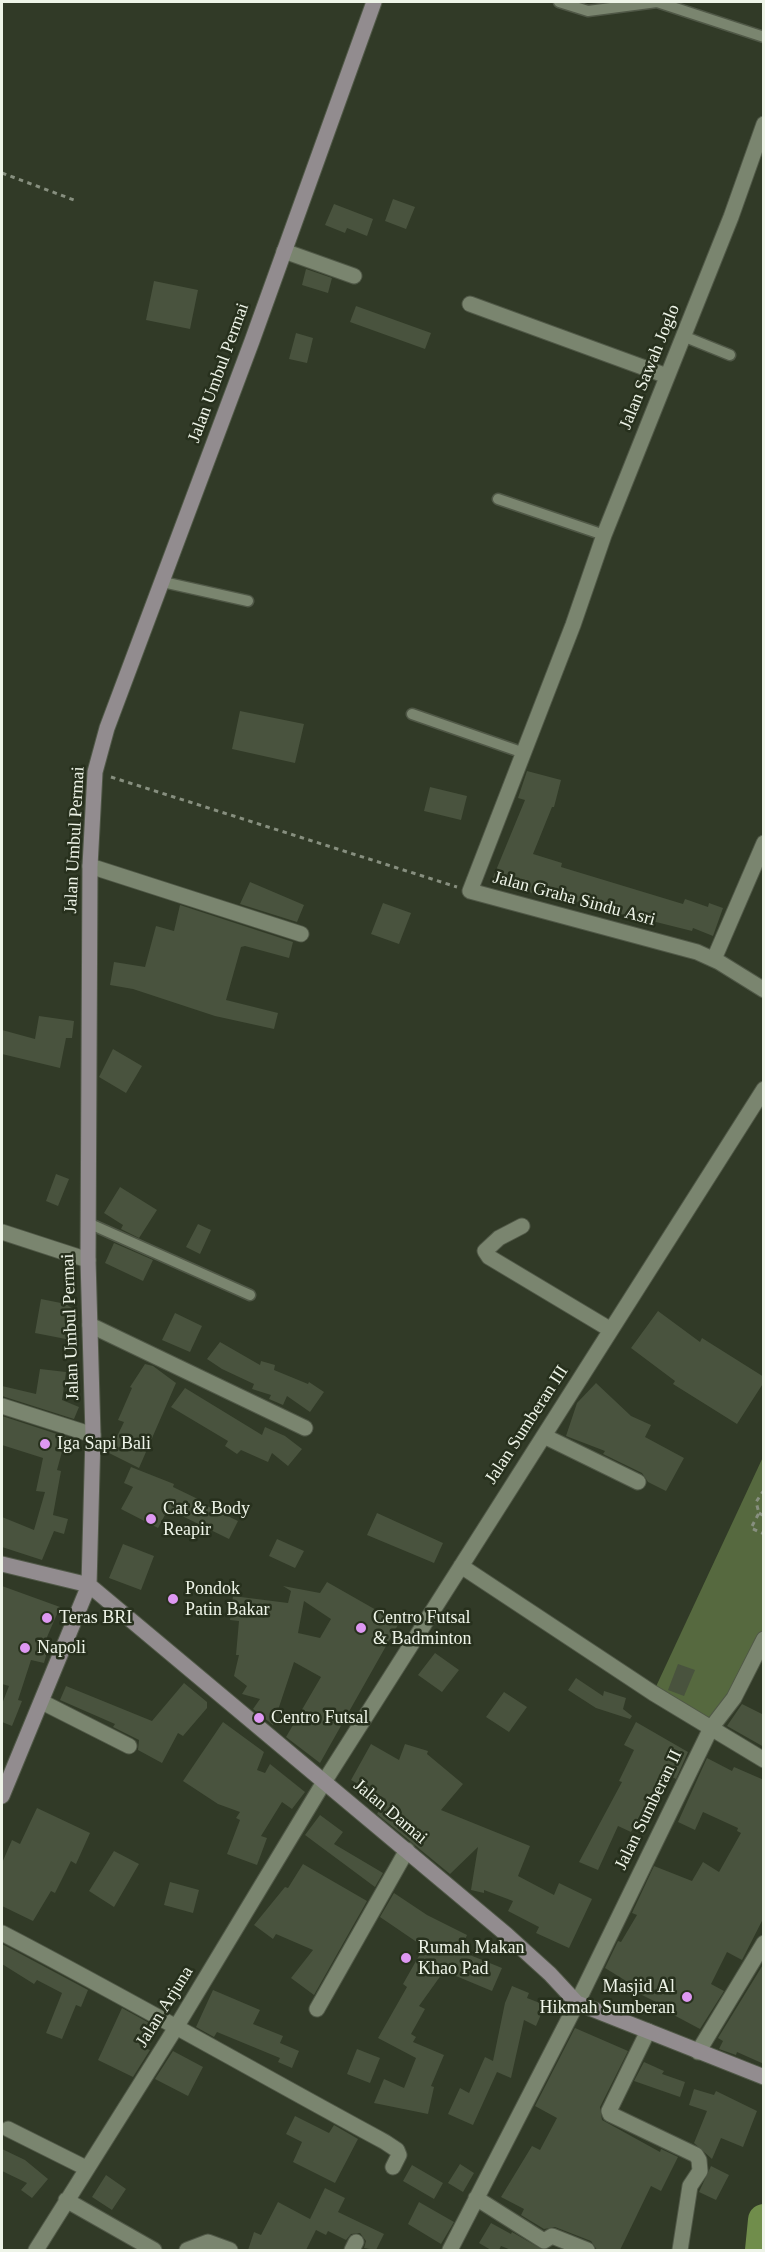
<!DOCTYPE html>
<style>
body{margin:0}
#map{position:relative;width:765px;height:2252px;overflow:hidden;background:#313a27;font-family:Georgia,serif}
canvas{display:block}
.frame{position:absolute;inset:0;border:3px solid #eef4e8;pointer-events:none}
</style>
<div id="map">
<canvas width="765" height="2252"></canvas>
<div class="frame"></div>
</div>
<script>
const ctx = document.querySelector('canvas').getContext('2d');
ctx.lineJoin = 'round';
function paint(path, color) {
  ctx.fillStyle = color;
  ctx.fill(path, 'evenodd');
}
function stroke(path, color, width, dash) {
  ctx.strokeStyle = color;
  ctx.lineWidth = width;
  ctx.lineCap = dash ? 'butt' : 'round';
  ctx.setLineDash(dash || []);
  ctx.stroke(path);
}
function drawText(font, color, halo, rows, align = 'center') {
  ctx.font = font + ' Georgia,serif';
  ctx.lineWidth = 5;
  ctx.setLineDash([]);
  ctx.textBaseline = 'middle';
  ctx.strokeStyle = halo;
  ctx.fillStyle = color;
  for (const [text, x, y, turn = 0] of rows) {
    ctx.save();
    ctx.translate(x, y);
    ctx.rotate((+turn || 0) * Math.PI / 180);
    ctx.textAlign = isNaN(turn) ? turn : align;
    if (halo) ctx.strokeText(text, 0, 0);
    ctx.fillText(text, 0, 0);
    ctx.restore();
  }
}
const green = new Path2D(`
 M763 1457V1629L711 1728 653 1693Z`);
const river = new Path2D(`
 M761 2250 764 2220`);
const building = new Path2D(`
 M393 199 415 207 406 229 385 221Z
 M334 204 373 219 367 236 347 228 345 233 325 225Z
 M306 269 332 278 328 293 302 285Z
 M154 281 198 290 190 329 146 320Z
 M356 306 431 333 425 349 350 322Z
 M296 333 313 338 307 363 289 359Z
 M240 711 304 724 295 763 232 749Z
 M527 771 561 780 554 807H552L533 854 562 863 561 867 683 904 685 899 708 907 709 903 723 908 713 936 693 928 692 931 652 921 651 926 634 920 635 918 553 895 552 899 519 889 518 891 492 880 525 800 518 798Z
 M430 787 467 796 461 820 424 811Z
 M250 882 304 905 297 922 240 904Z
 M383 903 411 913 399 944 371 934Z
 M180 905 293 942 289 958 245 946 241 947 226 1000 278 1013 274 1029 215 1016 133 989 110 985 114 962 145 967 156 926 174 931Z
 M39 1016 74 1021 72 1038H66L60 1068 2 1054V1030L35 1039Z
 M113 1049 142 1066 126 1093 99 1077Z
 M56 1174 69 1179 58 1206 46 1201Z
 M120 1187 157 1210 139 1238 121 1229 123 1225 104 1213Z
 M198 1224 211 1230 200 1254 186 1247Z
 M114 1243 153 1260 143 1281 105 1263Z
 M41 1299 66 1304 76 1311 71 1340 35 1333Z
 M658 1311 700 1342 702 1338 764 1377V1382L737 1424 673 1384 675 1381 631 1348Z
 M175 1313 202 1326 190 1352 162 1340Z
 M220 1342 260 1365 261 1361 275 1365 274 1370 308 1384 309 1382 324 1392 310 1412 287 1396 283 1405 269 1399 271 1395 252 1389 254 1384 222 1369 207 1359Z
 M145 1364 153 1366 176 1383 139 1468 109 1453 124 1422 118 1420 132 1388 130 1387Z
 M40 1369 66 1372 62 1400 79 1407 74 1419 2 1396V1386L36 1394Z
 M596 1383 631 1416 651 1425 645 1437 684 1458 666 1491 648 1482 642 1473 603 1454 605 1451 566 1436 577 1403Z
 M185 1388 262 1435 265 1427 285 1436 302 1449 288 1466 272 1453 268 1462 241 1450 237 1454 225 1446 228 1441 171 1407Z
 M2 1416 66 1437 57 1470 61 1471 53 1515 68 1519 64 1534 54 1531 42 1560 2 1547V1517L34 1530 45 1492 36 1491 43 1458 2 1445Z
 M131 1467 174 1484 173 1487 202 1501 201 1503 238 1521 229 1539 168 1509 158 1528 121 1509 133 1487 124 1483Z
 M377 1513 443 1543 434 1563 367 1535Z
 M277 1539 304 1551 295 1568 269 1556Z
 M123 1544 154 1556 141 1590 109 1578Z
 M327 1582 399 1623 320 1763 286 1737 321 1677 294 1662 273 1725 253 1709 260 1699 242 1694 247 1686 234 1676 239 1655H236L239 1621 230 1620 233 1596 288 1603 291 1591 283 1586 320 1593ZM304 1601 331 1619 320 1638 298 1633Z
 M2 1586 60 1607 44 1644 49 1645 44 1663 31 1660 18 1700 22 1701 12 1726 2 1722V1704L9 1686 2 1684Z
 M435 1653 459 1670 442 1692 418 1675Z
 M678 1664 695 1670 684 1696 668 1690Z
 M576 1678 603 1696 604 1691 626 1698 623 1709 632 1716 630 1719 596 1708 568 1690Z
 M184 1683 207 1702V1708L183 1736 178 1733 162 1763 138 1750 139 1740 113 1727 115 1724 60 1700 66 1686 152 1721Z
 M504 1692 527 1707 509 1732 486 1717Z
 M742 1704 764 1715V1747L727 1726Z
 M223 1722 264 1752 257 1770 265 1773 270 1764 305 1792 292 1809 282 1802 261 1836 267 1838 257 1865 227 1854 240 1820 236 1818 240 1812 218 1804 183 1781Z
 M636 1722 688 1752 676 1779 663 1772 631 1832 618 1826 598 1870 579 1862 622 1782 619 1781 634 1750 624 1745Z
 M371 1744 399 1760 405 1744 428 1751 427 1754 463 1784 441 1810 530 1846 518 1876 554 1895 559 1883 592 1899 569 1948 536 1933 539 1927 508 1911 513 1901 484 1890V1893L471 1890 478 1847 450 1874 377 1814 386 1799 351 1780Z
 M707 1758 732 1771 734 1767 764 1780V1917L742 1960 727 1952 711 1984 724 1991 700 2029 655 2005 656 2002 634 1991 636 1987 605 1968 618 1941 621 1942 637 1915 632 1913 654 1866 692 1881 703 1862 719 1872 741 1833 737 1831 738 1828 703 1812 695 1830 678 1822Z
 M37 1808 90 1833 76 1864 71 1861 55 1893 51 1891 33 1921 2 1906V1863L12 1840 20 1844Z
 M320 1815 343 1832 334 1844 383 1873 375 1887 305 1835Z
 M114 1851 139 1864 114 1907 89 1891Z
 M303 1864 367 1901 314 1995 291 1978 313 1950 276 1934 273 1939 254 1925 285 1887 288 1888Z
 M170 1882 199 1890 193 1913 164 1905Z
 M394 1893 427 1915 467 1935 460 1951 502 1968 492 1991 444 1971 419 2006 425 2009 411 2034 416 2037 413 2042 444 2055 431 2086 434 2087 428 2114 374 2103 384 2079 404 2088 416 2058 378 2038 407 1987 403 1984 424 1947 380 1917Z
 M2 1944 88 1990 81 2007 76 2005 62 2039 46 2033 62 1993 37 1980 34 1984 2 1964Z
 M764 1963V2064L737 2052 736 2055 719 2049 723 2041 718 2038Z
 M512 1986 529 1993 527 1998 545 2005 536 2026 524 2020 511 2078 497 2072 473 2125 448 2114 460 2088 469 2093 485 2057 493 2061 505 2003Z
 M213 1990 260 2010 253 2024 283 2036 280 2043 299 2051 292 2068 278 2062 280 2058 217 2032 214 2037 196 2027Z
 M122 2008 151 2024 139 2045 150 2050 133 2077 98 2060Z
 M575 2028 628 2051 600 2107 602 2120 660 2152 661 2149 678 2157 661 2191 651 2186 620 2250H597L591 2241 555 2227 544 2229 521 2215 524 2209 501 2197 532 2146 540 2150 557 2118 535 2106Z
 M357 2049 380 2058 370 2083 347 2074Z
 M173 2051 203 2067 188 2096 155 2079Z
 M644 2062 664 2071 662 2074 685 2082 680 2097 634 2081Z
 M694 2089 714 2095 716 2091 757 2111 743 2147 721 2138 712 2159 694 2143 707 2111 689 2105Z
 M295 2116 329 2133 334 2125 358 2139 335 2183 293 2162 302 2142 286 2134Z
 M2 2149 25 2160 48 2179 32 2198 21 2190 27 2183 2 2171Z
 M460 2164 474 2173 463 2192 448 2183Z
 M412 2165 443 2183 434 2199 403 2181Z
 M711 2166 729 2175 716 2200 699 2192Z
 M106 2175 126 2189 112 2210 92 2197Z
 M325 2188 345 2198 338 2212 384 2234 376 2250 364 2248 366 2241 360 2233 351 2234 346 2240 328 2231 326 2235 316 2230 306 2250H248L254 2232 261 2235 278 2202 310 2219Z
 M419 2202 454 2222 441 2244 408 2224Z
 M491 2223 511 2234 512 2232 543 2250H511L501 2246 499 2250H491L479 2243Z`);
const path = new Path2D(`
 M2 173 74 200
 M111 777 457 887
 M764 1490 756 1502 759 1513 751 1528 764 1534
 M759 1513 764 1516`);
const lane = new Path2D(`
 M559 2 588 11 657 2 764 37
 M683 336 730 355
 M498 499 604 535
 M163 582 248 601
 M412 714 524 753
 M88 1223 250 1295`);
const street = new Path2D(`
 M764 124 731 217 604 535 573 625 470 891 697 952 719 962 764 990
 M284 251 354 276
 M470 304 667 376
 M90 866 301 934
 M714 959 764 843
 M522 1226 499 1238 485 1251 489 1257 611 1330
 M2 1232 88 1260
 M90 1325 305 1428
 M2 1406 93 1435
 M544 1436 638 1482
 M461 1566 653 1693 764 1760
 M42 1702 129 1746
 M2 1933C131 2000 257 2073 385 2142L397 2150 399 2155 393 2167
 M317 2009 407 1850
 M648 2031 609 2111 610 2114 696 2155 699 2160 700 2171 690 2186 680 2250
 M698 2052 764 1943
 M8 2129 86 2168
 M476 2198 544 2241 552 2236 587 2250
 M66 2200 154 2250
 M36 2250 175 2029 324 1782 764 1089
 M187 2250 208 2242 230 2250
 M352 2250 356 2242
 M450 2250 577 2003 711 1728 734 1698 764 1639`);
const secondary = new Path2D(`
 M2 1564 89 1585 507 1935 550 1974 577 2003 764 2077
 M2 1796 89 1585 93 1435 88 1260 90 866 95 772 107 728 252 341 374 2`);
const markers = [
 [45,1444,6,"#de98f2"],
 [151,1519,6,"#de98f2"],
 [173,1599,6,"#de98f2"],
 [47,1618,6,"#de98f2"],
 [361,1628,6,"#de98f2"],
 [25,1648,6,"#de98f2"],
 [259,1718,6,"#de98f2"],
 [406,1958,6,"#de98f2"],
 [687,1997,6,"#de98f2"]
];
const streetNames = [
 ["Jalan Sawah Joglo",650,367,-68],
 ["Jalan Umbul Permai",219,373,-70],
 ["Jalan Umbul Permai",75,840,-87],
 ["Jalan Graha Sindu Asri",574,899,15],
 ["Jalan Umbul Permai",71,1327,-92],
 ["Jalan Sumberan III",527,1425,-57],
 ["Jalan Sumberan II",649,1810,-64],
 ["Jalan Damai",390,1812,40],
 ["Jalan Arjuna",165,2007,-58]
];
const poiNames = [
 ["Iga Sapi Bali",57,1444],
 ["Cat & Body",163,1509],
 ["Reapir",163,1530],
 ["Pondok",185,1589],
 ["Patin Bakar",185,1610],
 ["Teras BRI",59,1618],
 ["Centro Futsal",373,1618],
 ["& Badminton",373,1639],
 ["Napoli",37,1648],
 ["Centro Futsal",271,1718],
 ["Rumah Makan",418,1948],
 ["Khao Pad",418,1969],
 ["Masjid Al",675,1987,"right"],
 ["Hikmah Sumberan",675,2008,"right"]
];
paint(green, '#56693f');
stroke(river, '#708d4b', 32);
paint(building, '#49533e');
stroke(lane, '#505847', 13);
stroke(street, '#505847', 17);
stroke(secondary, '#505847', 17);
stroke(path, '#878f7f', 3, [4.5, 4.5]);
stroke(lane, '#7a856f', 10);
stroke(street, '#7a856f', 15);
stroke(secondary, '#928c8f', 15);
for (const [x, y, r, color] of markers) {
  const dot = new Path2D();
  dot.arc(x, y, r, 0, 2 * Math.PI);
  ctx.fillStyle = color;
  ctx.fill(dot);
  stroke(dot, '#27301d', 2);
}
drawText('18px', '#eef4e8', '#27301d', streetNames);
drawText('18px', '#eef4e8', '#27301d', poiNames, 'left');
</script>
